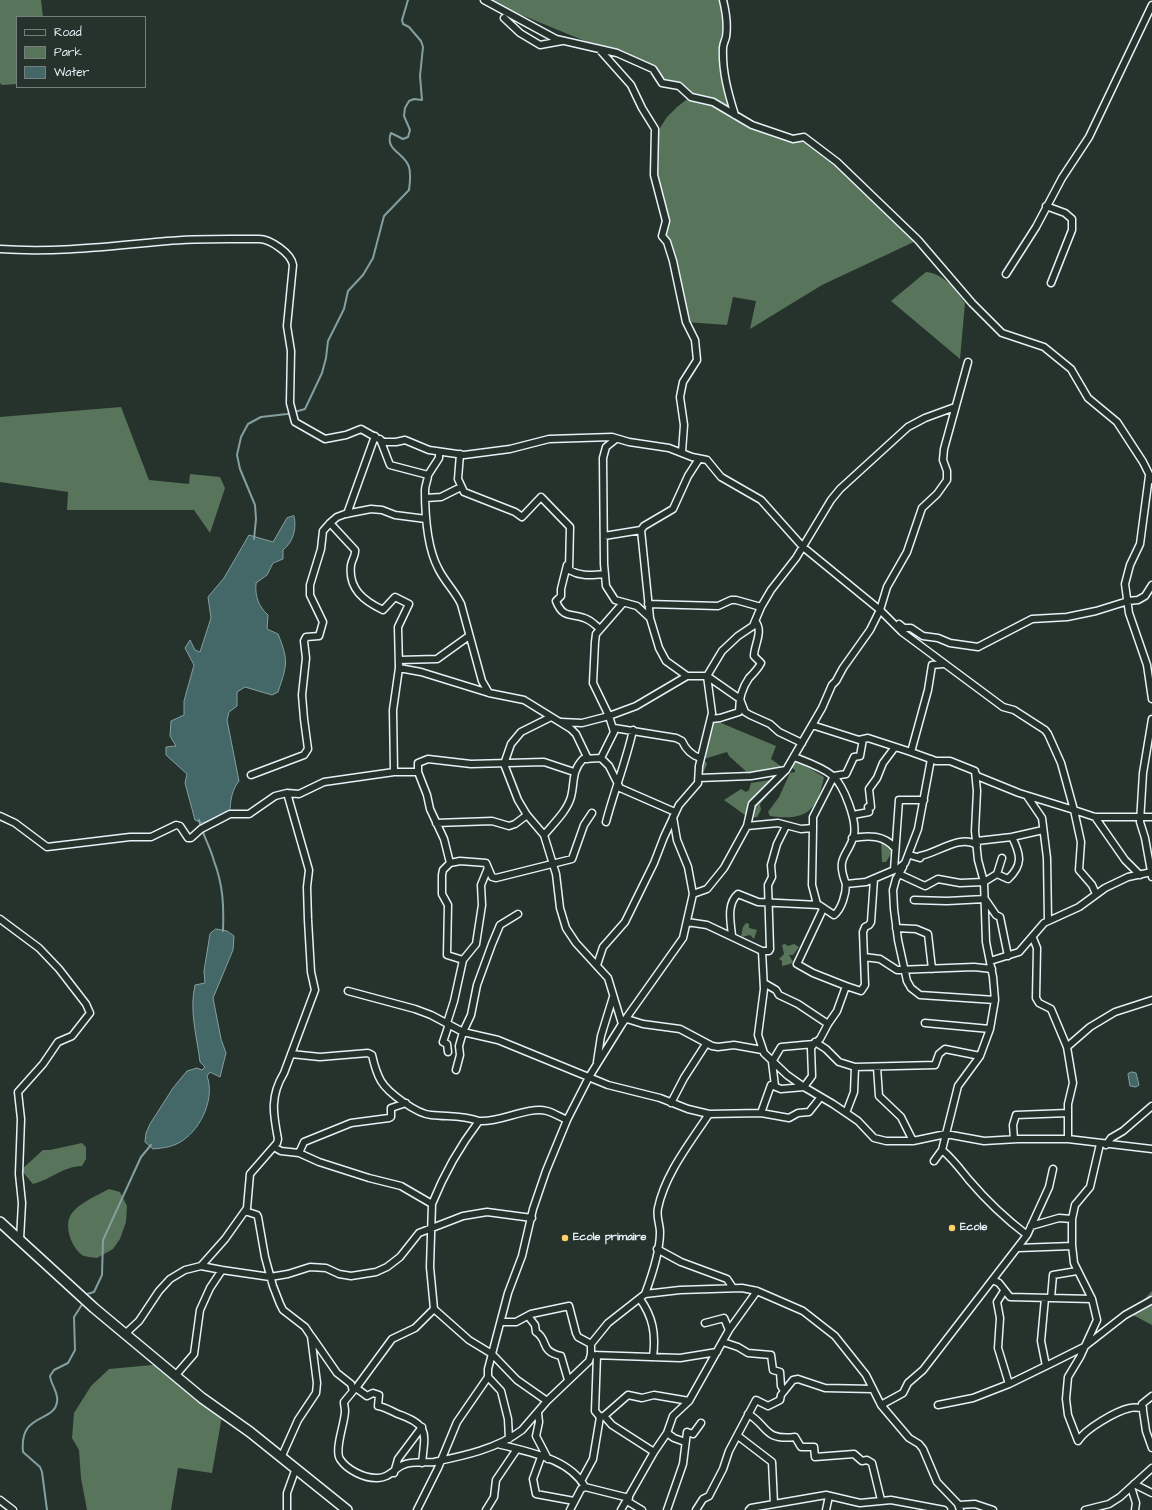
<!DOCTYPE html>
<style>
body{margin:0}
#map{position:relative;width:1152px;height:1510px;overflow:hidden;background:#26332d;font-family:"Architects Daughter",sans-serif}
canvas{display:block}
.legend{position:absolute;left:16px;top:16px;width:130px;height:72px;box-sizing:border-box;background:#26332d;border:1px solid #747f7e;margin:0;padding:5px 7px;list-style:none;font-size:12px;color:#e8f1f8}
.legend li{display:flex;align-items:center;gap:8px;height:20px}
.legend b{width:20px;border:1px solid #747f7e}
</style>
<div id="map">
<canvas width="1152" height="1510"></canvas>
<ul class="legend">
<li><b style="height:5px;background:#26332d"></b>Road</li>
<li><b style="height:11px;background:#58745a"></b>Park</li>
<li><b style="height:11px;background:#436867"></b>Water</li>
</ul>
</div>
<script>
const ctx = document.querySelector('canvas').getContext('2d');
ctx.lineJoin = 'round';
function paint(path, color) {
  ctx.fillStyle = color;
  ctx.fill(path, 'evenodd');
}
function stroke(path, color, width, dash) {
  ctx.strokeStyle = color;
  ctx.lineWidth = width;
  ctx.lineCap = dash ? 'butt' : 'round';
  ctx.setLineDash(dash || []);
  ctx.stroke(path);
}
function drawText(font, color, halo, rows, align = 'center') {
  ctx.font = font + ' "Architects Daughter",sans-serif';
  ctx.lineWidth = 4;
  ctx.setLineDash([]);
  ctx.textBaseline = 'middle';
  ctx.strokeStyle = halo;
  ctx.fillStyle = color;
  for (const [text, x, y, turn = 0] of rows) {
    ctx.save();
    ctx.translate(x, y);
    ctx.rotate((+turn || 0) * Math.PI / 180);
    ctx.textAlign = isNaN(turn) ? turn : align;
    if (halo) ctx.strokeText(text, 0, 0);
    ctx.fillText(text, 0, 0);
    ctx.restore();
  }
}
const green = new Path2D(`
 M0 0H41L43 17H17V84L2 85 0 83Z
 M485 0H723L727 18 723 53 735 115 793 139 804 137 837 162 918 240 822 285 750 329 756 301 733 297 727 325 686 322 673 261 662 236 666 221 657 191 656 134 667 117 677 107 690 97 679 86 662 83 653 69Z
 M926 272C945 274 954 289 965 303L960 359 891 301Z
 M121 407 149 480 189 484 190 474 220 477 225 488 210 533 194 510H67L68 492 0 482V417Z
 M714 720 776 746 771 759 782 767 749 774 729 756 727 752 704 759 707 764 703 773 701 768Z
 M797 761 824 777C817 812 806 821 770 816L768 812 779 797 790 773 795 772V770L791 767Z
 M776 779 771 791 760 804 761 810 757 817 749 818 724 800 741 789 746 792 749 790 751 783Z
 M881 840 892 847V852L886 862H882Z
 M746 923 749 924V928L757 930 754 939 750 935 741 937 743 927Z
 M785 944 788 946 794 944 799 947 793 955H789L793 962 790 964 782 966V961L779 959 784 954 782 945Z
 M82 1143 86 1147V1159L82 1166C62 1167 52 1179 33 1184L21 1170 43 1150H50Z
 M109 1189 120 1192 127 1206 126 1222 120 1239 113 1249 97 1258C93 1257 85 1257 82 1255 71 1247 63 1224 72 1213 81 1202 96 1196 109 1189Z
 M1152 1291V1325L1131 1314Z
 M163 1364 222 1416 212 1473 178 1468 171 1510H87L81 1478 79 1450 72 1438 74 1413 91 1386 109 1369Z`);
const water = new Path2D(`
 M294 516C297 529 293 542 283 550V559L273 563 267 575 256 583C255 596 258 606 268 615L267 629 278 634C289 661 287 665 278 692L272 695 245 687 237 692V706L229 712 227 720 239 781C232 789 230 802 230 813L202 823 195 820 185 783 187 774 166 755V747L176 746 170 736 171 721 184 715V701L194 665 185 648 190 640 195 650 200 652 211 618 208 597 224 578 249 535 273 542 287 518Z
 M216 929 227 931 234 936 233 950 213 998 221 1039 226 1053 220 1077 210 1072 207 1076C215 1097 202 1128 182 1141 173 1147 163 1148 153 1149L145 1142 146 1133 150 1124 173 1088 187 1071 197 1068 202 1070 205 1067 200 1062C197 1036 189 1011 195 985L205 983 204 971 210 934Z
 M1132 1072 1136 1073 1139 1085 1136 1087 1130 1086 1128 1074Z`);
const stream = new Path2D(`
 M254 539 256 519 255 505 240 469 237 455 241 437 248 424 261 417 287 414 305 409 322 373 326 358 328 341 344 309 348 291 363 275 373 258 384 216 409 190C410 183 411 174 409 167 405 153 384 150 391 133L403 139 408 137 410 130 404 116 405 108 409 101 414 99 422 100 420 76 423 47 421 41 409 27 403 24 402 20 408 0
 M199 820C203 836 210 846 214 861 223 885 224 905 223 931
 M84 1295 94 1292 102 1275 103 1240 141 1157 151 1145
 M47 1510 42 1472 40 1467 23 1452C19 1412 54 1423 57 1402 59 1393 51 1385 50 1376L54 1370 68 1363 75 1350 74 1317 83 1303`);
const street = new Path2D(`
 M484 0 556 39 617 53 653 69 662 83 679 86 691 97 713 102 752 125 793 139 804 137 837 162 918 240 972 303 1002 333 1044 347 1071 369 1088 398 1117 422 1143 462 1152 480
 M723 0C726 12 728 24 726 37 725 41 723 44 723 48 722 71 728 93 735 115
 M504 18 520 33 540 45 562 41
 M599 49 631 85 642 108 655 129 654 175 666 221 662 236 667 242 673 261 686 322 695 340 697 360 683 382 680 397 684 425 682 452
 M1046 206 1065 213 1072 219V230L1051 283
 M0 249C56 253 111 246 167 241 198 238 229 239 259 239 270 239 291 253 293 265L287 326 291 351 290 403 295 422 325 439 346 435 361 429 384 442H396L405 440 429 450 464 455 510 449 549 439 612 437 629 442 669 448 692 457 707 460 721 477 761 500 803 547 880 610 902 632 1003 707 1014 710 1045 730 1048 734 1061 763 1074 810 1095 817H1152
 M1006 274 1036 227 1062 178 1089 137 1152 5
 M380 439 390 465 428 475C428 480 425 485 425 490 425 514 427 547 438 568 444 581 455 591 461 604L482 681 489 693
 M616 439 606 447 603 458 604 564 606 586 615 600 637 606 650 618 659 648 666 661 687 676
 M460 454 458 479 464 492 515 512 522 517 541 497 570 527 569 570C582 577 590 575 605 574
 M428 475 439 458V452
 M1149 476 1140 544 1130 565 1125 584 1129 613 1147 665 1152 699
 M426 498 441 497 461 487
 M347 514 375 436
 M330 523 355 550C356 555 352 559 351 565 348 589 364 601 383 610L395 597 409 604 398 627 399 668 393 710 394 772
 M604 536 641 530
 M567 565 561 589V596L556 601C563 619 571 613 584 618 591 620 595 625 600 629
 M648 604 718 606 731 600H736L761 607
 M650 618 641 530 644 526 673 509 688 476 699 459
 M899 624 904 628H911L923 636 938 638 950 643 978 647 1032 619 1067 617 1096 611 1128 601 1138 600 1145 596 1152 585
 M399 660 437 659 469 636
 M399 668 421 672 489 693 524 700 571 729 576 734 588 759
 M551 717 521 732 511 744 504 764 518 800 527 815 544 835 556 874 560 908 566 928 576 943 608 978 622 1024
 M711 719 720 718 739 712C739 700 742 688 749 678 754 673 758 669 761 663L754 656C754 645 764 631 755 621
 M1152 719 1143 773 1140 822 1145 838 1152 877
 M561 722 582 723 609 716 593 683 595 642 596 634 623 603
 M812 725 859 740 868 738 911 752
 M614 728 676 738 682 741C686 750 691 755 700 758
 M794 757C807 762 822 767 833 776 844 786 857 820 854 835 848 857 835 856 846 884
 M601 758 614 732 609 716 636 706 687 676H707L740 699 745 712 750 715 770 724 779 732 802 743
 M601 758 609 766 620 788 675 812
 M418 772 427 795 430 809 444 839 450 863 460 861 486 863 492 877 496 878 572 859 584 825 592 813
 M975 772 977 776 1019 793 1074 810 1081 842 1079 870 1092 885 1096 894
 M251 775 304 755 308 749 304 719 302 695 306 658 304 641 306 637 319 636 323 622 310 595V585L321 549 323 531 330 523 337 517 345 514 371 509 382 510 395 515 426 519
 M699 778 751 776 786 770
 M1027 796 1042 818 1047 858 1048 921
 M853 815 869 812 868 807H871L869 789 877 778 883 763 895 747
 M0 816 15 823 47 847 130 837H151L176 825 180 826 188 838H191L201 829 230 814H249L275 796 287 793 299 794 324 782 394 772H418V763L428 759 471 764 544 762 574 772
 M673 817 677 840 688 867 693 894
 M1095 817 1125 860 1140 875
 M606 822C614 791 626 762 633 730
 M436 823 492 821 509 826 515 824 527 815
 M747 826 778 823 801 829 813 828V817L834 776 846 774 854 757 860 756 863 739
 M813 828 812 885 817 904
 M544 835C554 823 567 811 571 797 575 782 571 772 583 759L601 758
 M852 838C869 835 884 835 895 848
 M977 841 1012 837 1043 830
 M910 855 920 858V856C938 853 960 834 977 845
 M450 863 443 870 442 875V894L448 905 447 955 463 960
 M903 867 896 879 893 890 894 909 898 940 907 981 911 988 920 995 995 1000
 M894 870 899 800H924
 M899 874 925 886 938 879 960 883 984 882 997 874 1008 879C1023 865 1021 855 1012 837
 M997 874 1002 858
 M914 900 947 901 985 899 996 915 1000 917 1008 956
 M823 909 797 964 813 973 846 986
 M0 919 39 948 59 969 86 1004 90 1013 72 1036 58 1042 43 1064 18 1092 21 1119 19 1174 22 1203 20 1239
 M687 922 707 925 762 951 764 989 758 1035 764 1053 787 1075 804 1087 833 1104 858 1121 874 1138 886 1141H913L946 1134 984 1141 1018 1139H1068L1152 1149
 M896 928 916 929 928 934 932 969
 M732 936C731 923 726 904 738 894L758 902 819 905 834 915C842 909 846 893 846 884L866 882 899 868 905 863 918 829 931 759
 M1033 938 1037 948 1036 998 1039 1003 1051 1009 1067 1047
 M762 951H769L770 949 768 885 772 877 771 865 777 844 786 826
 M864 957 880 959 897 970 974 967 992 969
 M990 961 1019 952 1044 923 1079 907 1105 888 1128 877 1152 872
 M597 965 603 947 625 922 654 863 664 837 679 805 698 783 699 766 712 713 707 676 722 651 738 636 753 626 761 607 771 590 796 558 831 500 840 489 908 427 925 418 955 407
 M764 983 776 990 779 995 798 1004 828 1024 820 1039 814 1044
 M348 991 415 1009 431 1015 463 1032 498 1040 608 1085 660 1098 688 1109 709 1114 761 1113 789 1118 798 1113 809 1112 820 1098
 M627 1019 643 1024 680 1029 712 1046 718 1047 734 1045 762 1050
 M925 1023 990 1029
 M828 1024 837 1011 846 986 861 991 865 985 863 932 865 927 869 925 871 922 874 879
 M815 1042 826 1049 839 1062 855 1067 935 1065 939 1054 945 1049 980 1056
 M814 1044 811 1048 812 1076 804 1087 781 1089 771 1085 775 1086 772 1062 781 1047Z
 M448 1052 447 1044 443 1042 448 1027 447 1023 454 1001 463 960 476 944 482 905 481 885 488 868
 M291 1054 320 1057 368 1053 372 1055C374 1064 377 1074 381 1081 388 1093 417 1114 431 1115 449 1117 461 1115 479 1121
 M597 1062 601 1036 613 997
 M877 1067 879 1096 901 1117 913 1141
 M456 1070 460 1055 459 1046 463 1032 471 1015 477 985 492 944 500 925 518 914
 M671 1103 684 1078 706 1044
 M761 1113 771 1085
 M846 1113 854 1092 855 1067
 M1014 1139 1013 1125 1016 1115 1068 1113
 M1068 1139V1104L1073 1083 1067 1047 1090 1027 1115 1012 1152 1000
 M1100 1144 1090 1187 1075 1205 1072 1219V1245L1074 1263 1092 1299 1097 1320 1080 1357 1068 1377 1066 1399 1068 1415 1078 1441C1085 1429 1116 1411 1130 1408 1134 1407 1139 1408 1143 1408
 M1106 1145 1111 1138 1123 1131 1152 1106
 M274 1147 281 1151 299 1153 319 1162 369 1178 401 1186 432 1204C444 1174 460 1146 479 1121 500 1123 527 1106 547 1111 554 1113 560 1117 567 1120
 M299 1153 304 1142 351 1123 389 1118 391 1117V1108L406 1103
 M934 1161 942 1150 958 1086 980 1056 990 1029 995 1000 993 977 986 942 984 882 978 860 975 831 977 791 975 771 950 761H936L911 752 928 690 932 665 943 664
 M432 1204 430 1267 434 1309 469 1340 492 1354 517 1380 547 1401
 M245 1211 257 1215 258 1217 265 1257 273 1286 280 1304 283 1310 305 1327 311 1336 317 1383 316 1393 298 1420 281 1458
 M1031 1226 1059 1218 1072 1219
 M1027 1235 1049 1187 1053 1169
 M1018 1248 1072 1246
 M657 1249 681 1262 727 1279 733 1288
 M201 1266 222 1270 270 1277 288 1274 310 1267 326 1268 339 1274 351 1276 376 1272 387 1267 400 1257 419 1233 463 1216 487 1212 532 1218
 M993 1280 999 1283 1010 1297 1092 1299
 M1004 1291 997 1302 1000 1318 998 1348 1009 1384
 M645 1294C651 1278 660 1250 660 1232 660 1224 656 1217 658 1208 665 1174 690 1143 709 1114
 M1045 1298 1041 1341 1046 1366
 M1051 1298 1053 1275 1077 1271
 M640 1299C653 1317 656 1334 653 1357
 M528 1316 535 1325 536 1332C549 1340 539 1351 561 1356L568 1380
 M501 1322H516L531 1314 569 1306 576 1333 578 1337 591 1344
 M705 1323 724 1318 729 1330
 M125 1334 139 1321 159 1291 170 1279 185 1270 201 1266 225 1239 247 1208 250 1174 277 1143 278 1139C273 1113 270 1096 284 1073L315 990 311 972 308 920 307 887 309 870 287 793
 M312 1337 337 1373 351 1384 353 1391 356 1388 367 1396 373 1393 379 1395 378 1406C385 1407 391 1411 398 1414 430 1425 425 1433 422 1463
 M723 1342 738 1347 748 1353 771 1355 773 1370 780 1372 781 1386 784 1391
 M593 1355 680 1358 717 1352
 M597 1355 595 1411 600 1417 604 1416 628 1395 642 1398 654 1395 689 1401
 M175 1376 194 1354 200 1310 210 1288 222 1270
 M488 1377 501 1391 508 1419 509 1439
 M356 1388 392 1339 415 1328 434 1309
 M353 1391 344 1402C344 1405 345 1408 345 1411 345 1423 334 1449 340 1459 347 1470 364 1478 376 1478 388 1479 394 1469 403 1465 411 1461 425 1463 434 1462 463 1456 497 1449 522 1430L547 1401 589 1361 591 1354V1344L608 1323 645 1294 680 1290 742 1288 757 1291 803 1311 835 1336 866 1375 881 1405 909 1438 919 1444 923 1449 937 1482 958 1504 960 1510
 M1152 1396 1142 1404 1146 1431 1152 1448
 M881 1405 903 1393 908 1383 923 1370 1027 1235C1006 1219 986 1200 969 1180 960 1169 953 1159 942 1150
 M938 1405 973 1398 1009 1384 1054 1362 1084 1347 1125 1315 1152 1300
 M538 1413 539 1422 536 1436 548 1459
 M748 1414C768 1425 763 1441 795 1437L801 1447H814L815 1457 854 1454 862 1461 867 1460 872 1463 881 1500
 M604 1416 612 1425 654 1452
 M667 1433 674 1438 685 1442
 M738 1436 772 1462 774 1504
 M498 1444C528 1452 569 1458 585 1487L629 1498
 M541 1457 533 1479 536 1494 574 1501
 M394 1473 398 1459 422 1427
 M581 1481 593 1459 600 1417
 M1134 1484 1152 1493
 M1131 1487 1136 1503 1135 1510
 M0 1500 13 1510
 M627 1501 642 1510
 M959 1505 975 1504 993 1510
 M287 1510V1493L296 1468
 M417 1510 438 1468 457 1422 488 1377V1369L508 1293 522 1256 533 1209 546 1171 567 1120 589 1077 622 1024 683 938 693 894 707 889 724 868 747 826 752 804 786 770 822 708 832 685 836 681 843 668 870 630 880 610 887 587 907 552 922 508 937 494 947 480V471L943 460 944 449 968 362
 M486 1510 494 1497 496 1480 517 1449
 M570 1510 581 1489 585 1487
 M621 1510 654 1452 667 1433 673 1416 689 1401 729 1330 757 1291
 M667 1510 683 1464 687 1432 693 1434 701 1423
 M696 1510 703 1499 709 1496 723 1469 729 1451 756 1400 768 1406 780 1400 781 1395 793 1380 798 1379 825 1388 873 1389
 M749 1510 751 1508 826 1495 860 1503 891 1500 944 1510
 M826 1510 829 1496
 M1085 1510 1109 1504 1120 1497 1152 1468`);
const secondary = new Path2D(`
 M0 1222 94 1308 202 1398 250 1432 347 1510`);
const markers = [
 [952,1228,4,"#ffd166"],
 [565,1238,4,"#ffd166"]
];
const poiNames = [
 ["Ecole",960,1228],
 ["Ecole primaire",573,1238]
];
paint(green, '#58745a');
paint(water, '#436867');
stroke(water, '#859fa1', 1);
stroke(stream, '#859fa1', 2);
stroke(street, '#e8f1f8', 9);
stroke(secondary, '#e8f1f8', 12);
stroke(street, '#26332d', 6);
stroke(secondary, '#26332d', 9);
for (const [x, y, r, color] of markers) {
  const dot = new Path2D();
  dot.arc(x, y, r, 0, 2 * Math.PI);
  ctx.fillStyle = color;
  ctx.fill(dot);
  stroke(dot, '#26332d', 1.5);
}
drawText('bold 11px', '#e8f1f8', '#26332d', poiNames, 'left');
</script>
